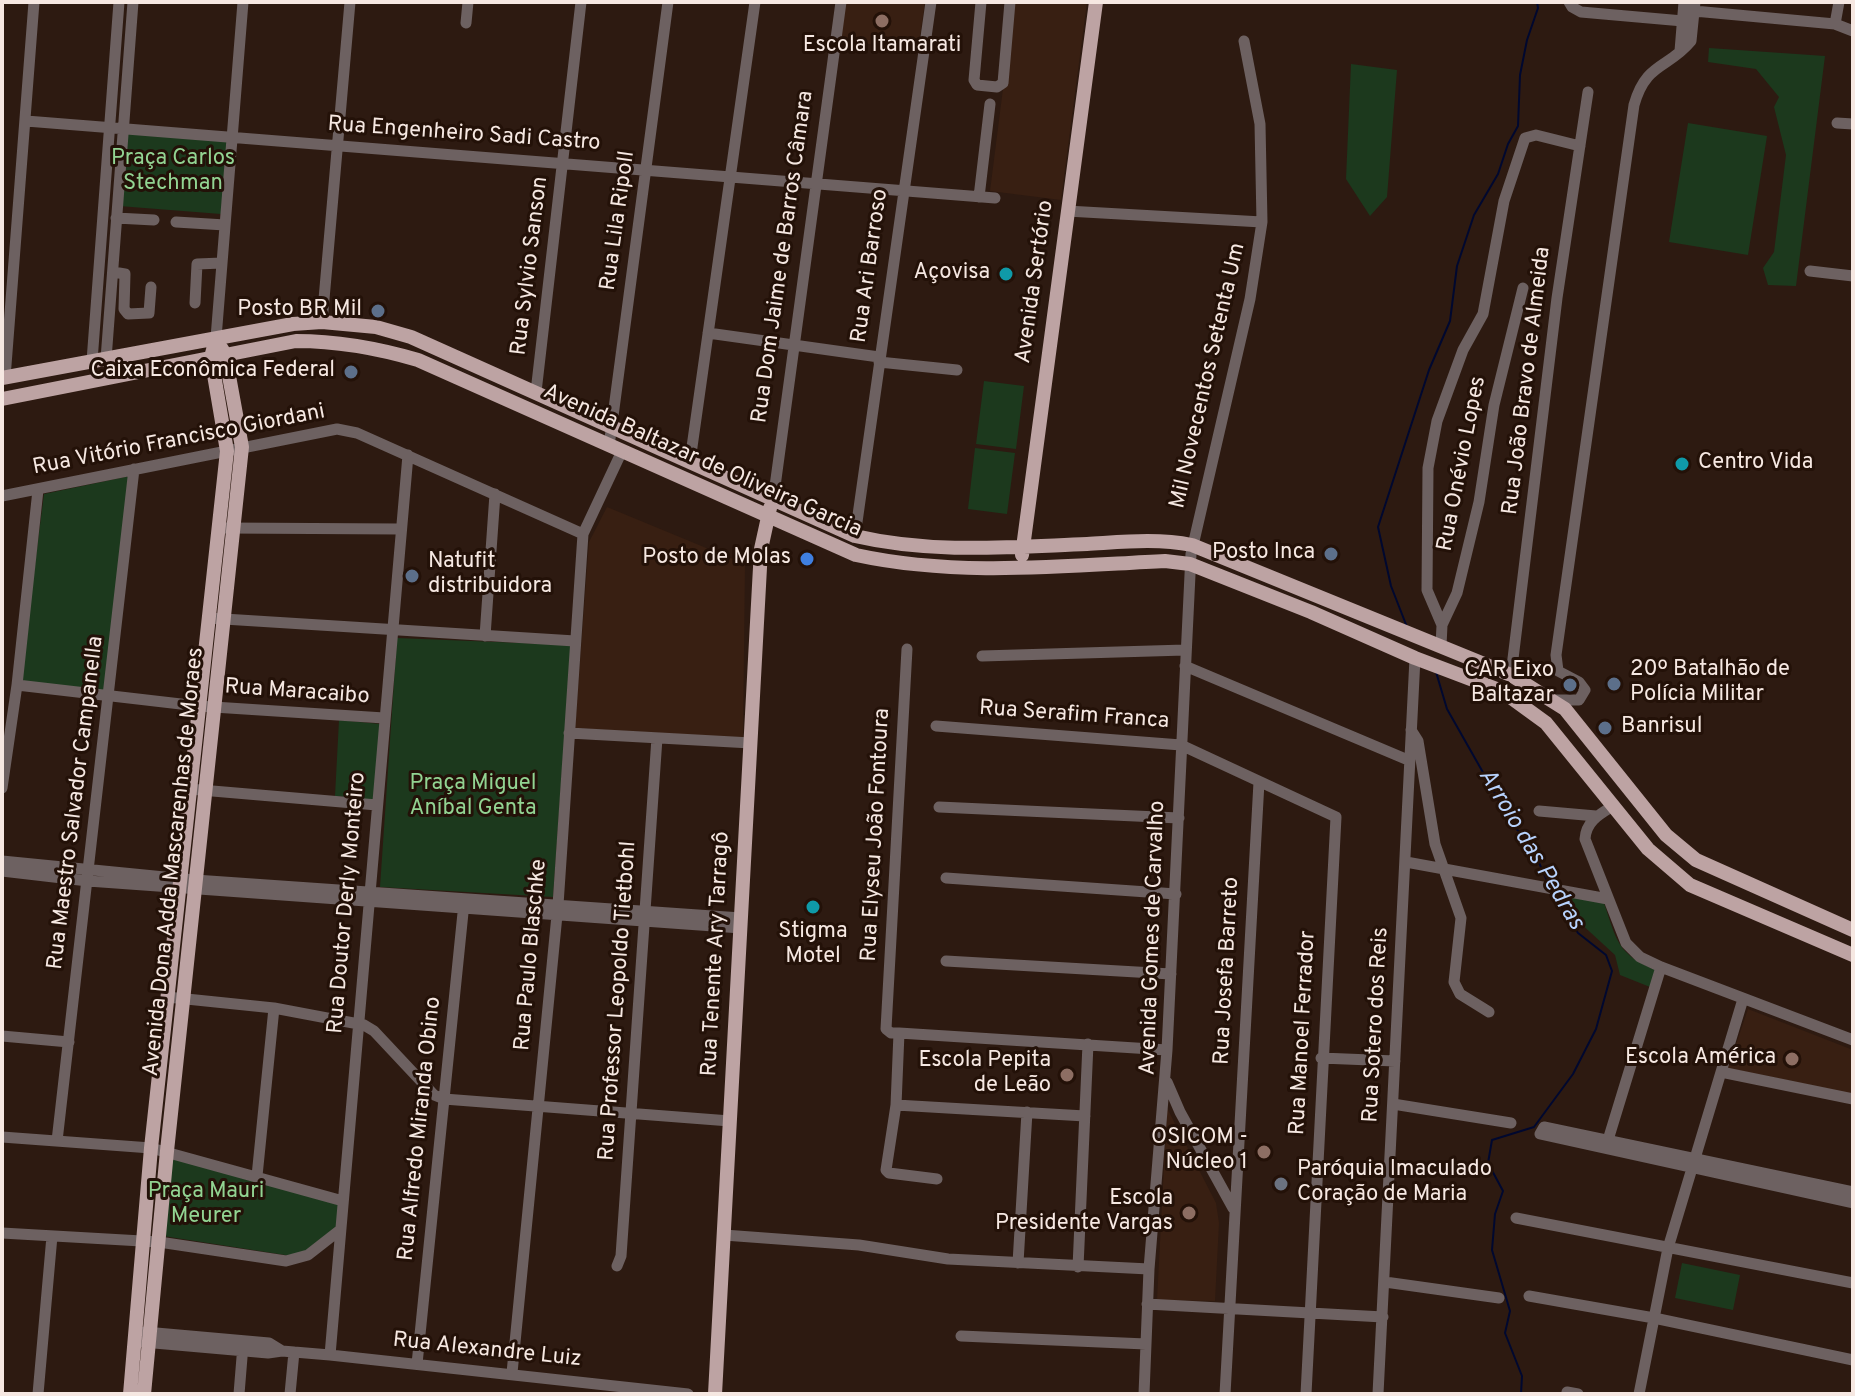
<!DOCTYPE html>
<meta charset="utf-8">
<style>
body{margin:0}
#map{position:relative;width:1855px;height:1396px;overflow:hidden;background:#2d1a11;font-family:Overpass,sans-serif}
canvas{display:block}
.frame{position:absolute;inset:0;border:4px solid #f6e8e2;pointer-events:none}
</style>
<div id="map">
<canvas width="1855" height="1396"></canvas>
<div class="frame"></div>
</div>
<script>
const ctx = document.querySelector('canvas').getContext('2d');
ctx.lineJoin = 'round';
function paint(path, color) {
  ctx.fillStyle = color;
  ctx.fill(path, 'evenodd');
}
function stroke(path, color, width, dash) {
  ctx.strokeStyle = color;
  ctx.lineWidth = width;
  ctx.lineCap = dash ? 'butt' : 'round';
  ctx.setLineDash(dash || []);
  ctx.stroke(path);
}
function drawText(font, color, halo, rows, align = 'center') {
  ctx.font = font + ' Overpass,sans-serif';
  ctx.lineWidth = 6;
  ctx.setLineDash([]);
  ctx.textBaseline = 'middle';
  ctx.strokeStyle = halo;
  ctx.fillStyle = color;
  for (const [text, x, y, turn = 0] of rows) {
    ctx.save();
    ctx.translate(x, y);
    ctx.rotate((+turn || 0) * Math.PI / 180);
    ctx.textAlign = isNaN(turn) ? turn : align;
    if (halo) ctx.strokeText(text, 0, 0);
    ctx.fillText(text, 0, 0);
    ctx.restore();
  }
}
const built = new Path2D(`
 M845 2H925L918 49 839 41Z
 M1014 2H1087L1061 200 990 191Z
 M607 507 745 564 743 738 575 728 589 542Z
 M1748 1009 1853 1050V1094L1728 1068Z
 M1167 1108 1216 1203 1219 1223 1215 1301 1157 1300Z`);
const green = new Path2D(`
 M1709 48 1825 56 1796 286 1768 285 1763 268 1774 252 1786 155 1774 107 1779 97 1756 69 1708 62Z
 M1351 64 1397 70 1387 197 1370 216 1346 179Z
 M1688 123 1767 136 1748 255 1669 242Z
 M125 132 227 140 221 214 119 206Z
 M984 381 1024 386 1016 449 976 444Z
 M975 448 1015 453 1007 514 968 509Z
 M130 476 106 693 20 682 44 494Z
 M397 638 571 645 553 897 380 887Z
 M339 720 380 724 376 800 335 796Z
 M1560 894 1604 903C1617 941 1617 954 1656 970L1650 987 1620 975 1615 955 1578 921Z
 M172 1157 341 1205 339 1228 298 1257 163 1236Z
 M1682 1263 1740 1275 1733 1310 1675 1298Z`);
const stream = new Path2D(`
 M1407 627 1391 586 1378 527 1429 370 1450 321 1457 266 1474 215 1498 174 1508 144 1518 126 1520 75 1527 40 1538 8 1537 2
 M1436 672 1447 709 1514 827 1529 840 1548 883
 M1521 1394 1522 1376 1505 1333 1510 1311 1492 1250 1495 1214 1503 1191 1488 1163 1492 1140 1534 1127 1573 1074 1596 1029 1612 971 1606 955 1578 933 1552 893`);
const minor = new Path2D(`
 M981 2 974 80 977 85 997 87 1003 83 1010 2
 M1569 2 1572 7 1581 12 1683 21
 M1694 11 1835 24 1853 31
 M466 23 468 2
 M1835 24 1839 2
 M1680 51 1684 2
 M26 121 995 198
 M1837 123 1853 124
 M979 197 990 104
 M1067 211 1262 222
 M116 218 154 220
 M176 222 225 225
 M1810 271 1853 276
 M113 272 125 274 124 309 128 314 149 313 151 287
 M195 303 197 264 222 263
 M322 322 350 2
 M708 333 879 357
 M216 338 243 2
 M106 359 133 2
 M92 361 119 2
 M879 362 957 370
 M5 378 34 2
 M536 392 581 2
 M609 446 668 2
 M690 461 755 2
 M2 496 337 429 357 433 583 534
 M773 501 841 2
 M225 528 400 529
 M855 536 931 2
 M208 618 575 641
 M1442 625 1427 590 1428 468 1437 421 1463 350 1483 314 1504 201 1525 138 1536 135 1580 146
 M485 636 495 494
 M1441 646 1442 625 1457 593 1479 502 1494 405 1523 288
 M907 649 886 1029 891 1033H899L1167 1050
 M982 656 1185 650
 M1185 666 1408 760
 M1511 675 1557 298 1588 92
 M17 685 198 706 384 718
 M1555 700H1579L1585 690 1579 682 1558 671 1556 655 1634 105C1646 62 1668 69 1691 41L1695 2
 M936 726 1181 745 1336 817 1306 1394
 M1411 730 1418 741 1435 844 1461 918 1454 982 1460 994 1489 1012
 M569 733 751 743
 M2 788 17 685 38 490
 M189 789 377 805
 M1613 806C1600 814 1586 821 1585 839L1626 943 1640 957 1661 967 1853 1040
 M939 807 1179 818
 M1539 811 1596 816
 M2 861 195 880 741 918
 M1406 862 1608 899
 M2 871 88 881 741 928
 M946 878 1176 894
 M946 961 1171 974
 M167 997 274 1008 364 1025 374 1031 434 1095 444 1099 730 1121
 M899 1033 896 1105 886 1170 889 1173 937 1179
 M2 1036 69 1042
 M1321 1058 1395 1061
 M1721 1072 1853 1099
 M1167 1082 1180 1112 1233 1208
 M1393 1104 1511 1123
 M896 1105 1085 1116
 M2 1137 151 1148 343 1201
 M1608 1140 1661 967
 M57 1141 134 469
 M257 1176 274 1008
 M1853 1192 1544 1127 1540 1134 1853 1203
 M1516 1218 1853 1283
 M2 1233 159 1242 286 1261 308 1255 340 1230
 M724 1235 859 1245 948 1259 1149 1269
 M1018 1263 1027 1112
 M617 1266 621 1256 657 738
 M1078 1267 1088 1044
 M1385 1282 1499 1298
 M1529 1296 1654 1318 1853 1360
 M1147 1304 1383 1317
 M145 1332 269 1343 282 1351
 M961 1336 1146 1344
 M143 1342 268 1353 282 1351 330 1355 688 1394
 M330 1355 408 455
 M417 1364 464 903
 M512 1373 558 905 583 534 622 451
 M1567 1392 1578 1394
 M38 1394 52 1236
 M239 1394 243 1345
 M290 1394 294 1352
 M1144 1394 1149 1269 1167 1050 1191 554 1250 299 1262 222 1260 124 1244 41
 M1225 1394 1259 782
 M1378 1394 1415 658
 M1639 1394 1668 1248 1743 999`);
const major = new Path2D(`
 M2 378 293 324 322 322 376 327 411 337 855 536C932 554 1009 547 1087 544 1122 542 1157 538 1192 545L1511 675 1565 709 1666 835 1696 860 1853 930
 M2 399 296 341C339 341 377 348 418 360L856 555C957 577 1062 566 1165 561L1190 564 1311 612 1415 658 1502 691 1546 723 1648 849 1690 885 1853 955
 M1022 555 1096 2
 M130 1394 151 1148 227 451 211 357 213 350
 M144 1394 167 1151 242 447 225 354 220 346
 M715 1394 761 549 770 508`);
const markers = [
 [882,21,8,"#8d6e63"],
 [1006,274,8,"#0f9aa8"],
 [378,311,8,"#5c6f8a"],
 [351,372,8,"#5c6f8a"],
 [1682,464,8,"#0f9aa8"],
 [1331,554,8,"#5c6f8a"],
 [807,559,8,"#3f7fe0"],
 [412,576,8,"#5c6f8a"],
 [1614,684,8,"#5c6f8a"],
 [1570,685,8,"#5c6f8a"],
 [1605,728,8,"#5c6f8a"],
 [813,907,8,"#0f9aa8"],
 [1792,1059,8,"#8d6e63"],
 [1067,1075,8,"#8d6e63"],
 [1264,1152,8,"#8d6e63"],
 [1281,1184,8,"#6b7280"],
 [1189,1213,8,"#8d6e63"]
];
const poiNames = [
 ["Escola Itamarati",882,47,"center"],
 ["Açovisa",990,274],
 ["Posto BR Mil",362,311],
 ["Caixa Econômica Federal",335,372],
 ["Centro Vida",1698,464,"left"],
 ["Posto Inca",1315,554],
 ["Posto de Molas",791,559],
 ["Natufit",428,563,"left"],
 ["distribuidora",428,588,"left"],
 ["20º Batalhão de",1630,671,"left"],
 ["Polícia Militar",1630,696,"left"],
 ["CAR Eixo",1554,672],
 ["Baltazar",1554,697],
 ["Banrisul",1621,728,"left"],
 ["Stigma",813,933,"center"],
 ["Motel",813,958,"center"],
 ["Escola América",1776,1059],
 ["Escola Pepita",1051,1062],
 ["de Leão",1051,1087],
 ["OSICOM -",1248,1139],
 ["Núcleo 1",1248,1164],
 ["Paróquia Imaculado",1297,1171,"left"],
 ["Coração de Maria",1297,1196,"left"],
 ["Escola",1173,1200],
 ["Presidente Vargas",1173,1225]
];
const streetNames = [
 ["Rua Engenheiro Sadi Castro",464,135,4],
 ["Rua Lila Ripoll",619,221,-82],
 ["Rua Dom Jaime de Barros Câmara",784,257,-82],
 ["Rua Sylvio Sanson",531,266,-83],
 ["Rua Ari Barroso",871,266,-82],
 ["Avenida Sertório",1036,282,-82],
 ["Mil Novecentos Setenta Um",1209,376,-77],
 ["Rua João Bravo de Almeida",1528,381,-83],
 ["Rua Vitório Francisco Giordani",179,441,-11],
 ["Avenida Baltazar de Oliveira Garcia",702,462,24],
 ["Rua Onévio Lopes",1463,464,-79],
 ["Rua Maracaibo",297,693,4],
 ["Rua Serafim Franca",1074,716,4],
 ["Rua Maestro Salvador Campanella",77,803,-83],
 ["Rua Elyseu João Fontoura",877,835,-87],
 ["Avenida Dona Adda Mascarenhas de Moraes",175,862,-84],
 ["Rua Doutor Derly Monteiro",348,903,-85],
 ["Avenida Gomes de Carvalho",1154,938,-88],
 ["Rua Tenente Ary Tarragô",717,954,-87],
 ["Rua Paulo Blaschke",532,955,-85],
 ["Rua Josefa Barreto",1228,971,-87],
 ["Rua Professor Leopoldo Tietbohl",619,1001,-86],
 ["Rua Sotero dos Reis",1377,1025,-87],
 ["Rua Manoel Ferrador",1304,1033,-87],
 ["Rua Alfredo Miranda Obino",421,1129,-84],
 ["Rua Alexandre Luiz",487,1351,6]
];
const parkNames = [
 ["Praça Carlos",173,160],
 ["Stechman",173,185],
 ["Praça Miguel",473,785],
 ["Aníbal Genta",473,810],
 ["Praça Mauri",206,1193],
 ["Meurer",206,1218]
];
const waterNames = [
 ["Arroio das Pedras",1530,850,59]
];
paint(built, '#381f12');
paint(green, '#1c391d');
stroke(stream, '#00082f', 2);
stroke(minor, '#6d6161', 11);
stroke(major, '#bda3a3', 14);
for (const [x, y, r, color] of markers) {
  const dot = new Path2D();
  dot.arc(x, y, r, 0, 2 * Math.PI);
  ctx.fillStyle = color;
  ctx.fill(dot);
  stroke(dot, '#231108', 3);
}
drawText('22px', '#f6e8e2', '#231108', poiNames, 'right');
drawText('22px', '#f6e8e2', '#231108', streetNames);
drawText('22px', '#92d492', '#231108', parkNames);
drawText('italic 24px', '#b7d2fd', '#231108', waterNames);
</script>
